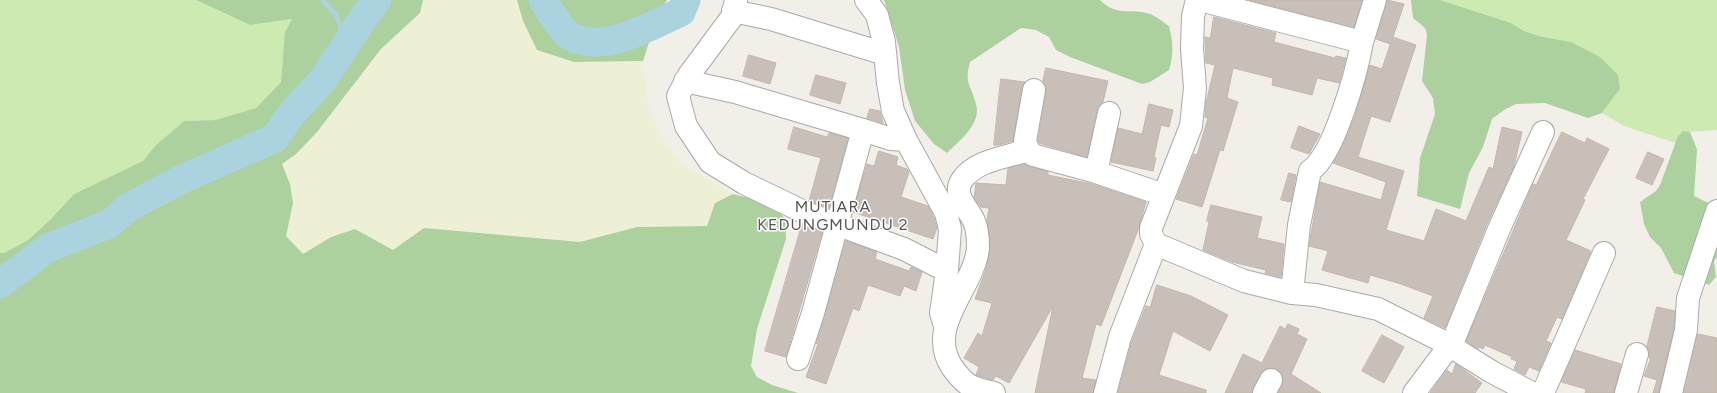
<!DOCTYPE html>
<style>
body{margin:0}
canvas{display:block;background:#f2efe9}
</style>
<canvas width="1717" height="393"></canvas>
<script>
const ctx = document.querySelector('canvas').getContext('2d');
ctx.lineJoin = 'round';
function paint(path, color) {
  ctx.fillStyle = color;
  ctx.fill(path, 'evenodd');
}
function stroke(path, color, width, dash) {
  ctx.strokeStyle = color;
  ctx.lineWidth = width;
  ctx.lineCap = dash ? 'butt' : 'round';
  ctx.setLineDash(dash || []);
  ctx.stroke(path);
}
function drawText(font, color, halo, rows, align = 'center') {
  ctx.font = font + ' Figtree,sans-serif';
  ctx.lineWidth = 3;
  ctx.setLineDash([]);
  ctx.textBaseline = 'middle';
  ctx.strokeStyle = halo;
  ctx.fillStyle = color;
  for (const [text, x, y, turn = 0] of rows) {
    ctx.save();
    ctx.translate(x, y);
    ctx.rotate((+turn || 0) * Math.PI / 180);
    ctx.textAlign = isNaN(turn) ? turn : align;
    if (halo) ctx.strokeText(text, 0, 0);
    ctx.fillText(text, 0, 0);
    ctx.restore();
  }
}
const farmland = new Path2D(`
 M423 0H517L523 21 574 62 643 61 648 105 661 136 680 162 733 194 715 203 708 226 637 227 580 242 424 228 393 250 355 229 331 237 303 254 286 236 293 203 282 164 296 154 317 132 381 49 420 13Z`);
const grass = new Path2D(`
 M0 0H196L250 25 293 19 283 59 281 82 256 108 215 120 184 121 156 145 143 161 74 194 51 219 28 240 4 253H0Z
 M1440 0H1717V130L1690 132 1683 131 1678 136 1676 143 1624 126 1602 113 1618 92 1571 42 1539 36 1524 31 1511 23Z`);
const forest = new Path2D(`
 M196 0H423L420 13 381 49 317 132 296 154 282 164 290 184 293 203 286 236 303 254 331 237 355 229 393 250 424 228 580 242 637 227 707 226 715 203 733 194 768 203 785 218 786 239 757 329 751 366 757 377 772 385 798 393H0V253H4L28 240 51 219 74 194 143 161 156 145 184 121 215 120 256 108 281 82 285 32 292 19 250 25Z
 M517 0H667L658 15 643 61 574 62 537 50 523 21Z
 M884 0H1100C1118 18 1131 7 1150 14 1156 16 1163 22 1169 26 1173 42 1174 54 1169 70L1150 82 1142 84 1070 57 1056 50 1049 37 1036 30 1021 28 970 62C964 84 971 84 976 104 982 124 959 141 947 153L934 144 915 121 905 90 899 47Z
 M1411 0H1440L1511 23 1524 31 1539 36 1571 42 1600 57 1618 75 1620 89 1602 113 1588 118 1545 103 1516 104 1504 110 1492 119 1483 147 1469 173 1460 209 1417 196 1420 158 1435 114 1433 98 1422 81 1427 35 1425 28 1413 18Z
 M1683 131 1690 132 1697 149 1694 196 1717 207V257L1714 261 1716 277 1709 285 1674 273 1661 248 1650 237 1644 224 1640 202 1656 191 1660 185 1678 136Z`);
const stream = new Path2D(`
 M322 0 336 15 347 43`);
const river = new Path2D(`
 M543 0C548 8 561 30 568 35 602 56 650 26 681 12L686 0
 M0 284 48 248 109 224 129 207 180 180 275 138 292 113 322 81 364 17 377 0`);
const building = new Path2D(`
 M1250 0H1362L1354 27Z
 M1387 0 1404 4 1393 37 1416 45 1390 122 1371 116 1358 157 1404 171 1386 230 1424 241 1436 209 1466 221 1489 167 1493 169 1502 127 1522 132 1514 166 1487 224 1445 328 1424 318 1433 296 1401 284 1370 275 1368 283 1322 270 1328 251 1309 246 1320 182 1381 200 1386 182 1333 163 1355 116 1370 65 1382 69 1391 42 1390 44 1376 39Z
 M1214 17 1276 33 1274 42 1335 58 1336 56 1346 58 1339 83 1317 78 1312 95 1272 85 1273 78 1233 68 1227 98 1238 102 1223 151 1220 150 1202 207 1176 199 1194 154 1197 155 1208 118 1205 117 1206 103 1215 65 1206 63 1205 37 1210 38Z
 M749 55 776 63 770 84 743 76Z
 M1046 68 1108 81 1103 102 1097 110 1087 157 1039 143 1038 140 1046 92V86L1043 81Z
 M816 75 846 83 840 104 810 95Z
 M1001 79 1025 82 1022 88 1013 141 998 145H994Z
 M1149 104 1173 110 1169 127 1161 125 1154 157 1156 158 1153 171 1111 162 1118 128 1142 134Z
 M870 109 880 111 883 123 867 118Z
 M1299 126 1320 134 1309 154 1291 148Z
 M794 127 827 137 829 133 848 138 829 208 809 201 821 158 788 149Z
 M1562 132 1585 143 1587 138 1609 149 1583 199 1585 200 1566 240 1591 251 1562 319 1557 317 1546 341 1551 343 1539 371 1529 367 1525 375 1514 369 1517 361 1511 359 1512 357 1485 345 1483 349 1479 347 1478 349 1466 341 1533 184 1536 185Z
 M879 151 898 157 896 165 907 169 909 172 901 197 928 206 934 218 937 228 933 239 853 212 867 164 874 166Z
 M1648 152 1664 159 1652 185 1636 178Z
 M1025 164 1048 172V175L1092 184 1146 202 1138 230 1101 326 1096 324 1082 378 1096 380 1093 393H1035L1053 306 1009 383 996 376 993 380 976 375 979 367 964 358 978 333 982 336 992 303 975 299 987 266 990 248 987 220 989 208 981 207 974 198 976 183 1006 185 1008 168Z
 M1289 173 1296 175 1291 202 1281 200Z
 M1211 205 1262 217 1257 238 1284 244 1281 277 1265 273 1266 270 1232 262 1203 250 1209 222 1207 221Z
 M802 225 822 232 786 357 765 351Z
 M846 241 877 252 875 259 909 271 911 267 922 272 916 291 904 286 900 296 868 285 859 311 853 308 826 384 806 377 818 344 816 343Z
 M1157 285 1191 296 1228 315 1210 351 1173 331 1159 375 1206 390V393H1118L1132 341 1146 306 1150 307Z
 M1657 307 1675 311 1674 328 1659 393H1653L1657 380 1644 376 1651 358H1649V351L1647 347Z
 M1288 324 1299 329 1297 334 1307 339 1291 374 1321 393H1278L1283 379 1282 374 1277 369 1271 368 1265 369 1260 374 1252 393H1225L1243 354 1262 363 1280 326 1285 329Z
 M1698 334 1717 338V393H1684Z
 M1382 335 1404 347 1384 383 1362 371Z
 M1575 350 1621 364 1614 393H1585L1586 389 1561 382Z
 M1456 364 1482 383 1475 393H1430L1447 370 1452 374Z`);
const minor = new Path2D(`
 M736 0 732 17 689 75 678 96 686 126 710 162 744 183 806 213 904 249 947 271
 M866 0 877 15 884 42 888 83 893 111 906 140 946 213 950 229 947 271 941 313 945 326
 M1200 0 1362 42C1357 71 1334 155 1310 171L1299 225 1292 293
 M733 11 771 19 885 54
 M1362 42 1375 0
 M685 81 735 92 863 130
 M1034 90 1025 141 1028 150 1033 155 1096 172 1164 195
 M1096 172 1109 113
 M1156 244 1244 281 1292 293 1316 295 1378 309 1442 341 1492 372 1532 393
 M1451 346 1499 229 1543 132
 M798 359 813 313 863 130 891 139 906 140
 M994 393C972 388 966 387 952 367 925 326 974 288 978 248 978 240 977 228 974 221 968 208 952 195 962 180 975 160 1008 157 1028 150
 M1105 393 1120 337 1156 244 1151 234V228L1191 126 1195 88 1192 49 1193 16 1197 0
 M1264 393 1271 380
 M1414 393 1450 345
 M1543 393 1604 253
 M1626 393 1637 354
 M1671 393 1686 330 1688 298 1717 211`);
const neighbourhoodNames = [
 ["MUTIARA",833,207],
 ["KEDUNGMUNDU 2",833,225]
];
paint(farmland, '#eef0d5');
paint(grass, '#cdebb0');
paint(forest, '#add19e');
stroke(stream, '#aad3df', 5);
stroke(river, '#aad3df', 29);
paint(building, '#c7bfb8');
stroke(building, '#c4b6ab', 1);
stroke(minor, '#a9a9a9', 24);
stroke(minor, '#fff', 22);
ctx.letterSpacing = '1px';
drawText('16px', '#555', '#fff', neighbourhoodNames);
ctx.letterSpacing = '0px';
</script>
